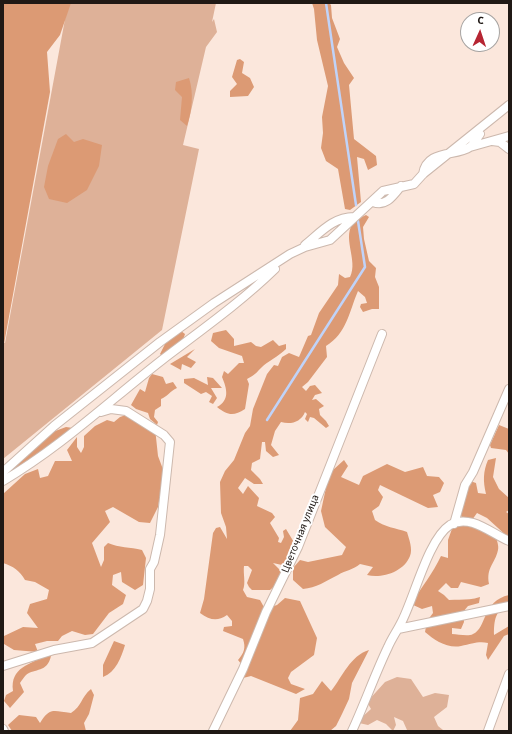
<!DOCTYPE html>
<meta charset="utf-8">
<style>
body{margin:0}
#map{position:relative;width:512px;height:734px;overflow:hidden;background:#fbe7dc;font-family:"Source Sans 3",sans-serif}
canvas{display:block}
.frame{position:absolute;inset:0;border:4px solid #201915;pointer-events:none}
.north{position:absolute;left:460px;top:12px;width:40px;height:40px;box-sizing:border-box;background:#fff;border:1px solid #a6a3a1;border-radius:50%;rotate:3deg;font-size:11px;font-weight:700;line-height:16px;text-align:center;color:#201915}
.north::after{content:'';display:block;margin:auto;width:14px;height:18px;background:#b62533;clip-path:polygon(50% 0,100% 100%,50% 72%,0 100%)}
</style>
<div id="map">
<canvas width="512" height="734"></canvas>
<div class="frame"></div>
<div class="north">С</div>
</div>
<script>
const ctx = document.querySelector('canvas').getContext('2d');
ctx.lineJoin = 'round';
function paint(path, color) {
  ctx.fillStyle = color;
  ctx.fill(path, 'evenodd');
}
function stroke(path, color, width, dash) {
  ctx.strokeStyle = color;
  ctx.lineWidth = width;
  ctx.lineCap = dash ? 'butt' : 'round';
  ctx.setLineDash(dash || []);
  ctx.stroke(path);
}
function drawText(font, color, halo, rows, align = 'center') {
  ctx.font = font + ' "Source Sans 3",sans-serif';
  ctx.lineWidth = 4;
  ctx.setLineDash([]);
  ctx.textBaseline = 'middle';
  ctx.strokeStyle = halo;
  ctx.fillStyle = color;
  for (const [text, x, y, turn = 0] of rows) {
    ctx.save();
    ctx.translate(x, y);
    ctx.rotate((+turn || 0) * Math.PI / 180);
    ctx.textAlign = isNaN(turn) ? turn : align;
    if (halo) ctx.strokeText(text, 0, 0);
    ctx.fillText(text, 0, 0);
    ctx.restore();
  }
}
const green = new Path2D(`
 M68 3H216L212 22 214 19 217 32 206 47 183 145 199 149 162 330 3 459V343H5Z
 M397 677 411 679 423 697 435 693 449 695 447 707 434 717 438 726 443 730H407L403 721 394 717 396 725 393 731 386 724 377 720 368 725 359 723 361 718 371 709 367 702 385 682Z`);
const forest = new Path2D(`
 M3 3H71L60 35 47 52 50 92 4 344 3 343Z
 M312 3H329L331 5 332 18 340 39 337 47 344 63 354 78 349 85 354 139 376 156 377 165 368 170 364 159 357 157 361 202 350 210 345 209 338 169 326 161 321 148 323 133 322 117 328 86 317 40 314 9Z
 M240 59 244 62 242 73 250 78 254 87 248 96 230 97V91L237 84 232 77 237 60Z
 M189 78C194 93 192 111 187 126L180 120 182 97 175 90 176 82Z
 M66 134 74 142 83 139 102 145 99 166 87 190 67 203 49 199 44 187 48 166 58 139Z
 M366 215 369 217 363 227 364 239 369 261 376 268 375 277 379 287V309H372L363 312 360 307 361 304 367 303 365 297 358 291C349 312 347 333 326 346L327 357 308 382 302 387 306 391 310 386 315 385 322 393 315 395 312 400 316 399 324 406 319 409 320 415 326 421 329 426 326 428 314 418 310 417 308 422 305 419 307 414 305 412C301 422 291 425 281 422L275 431 271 445 279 455 273 457 266 451 265 442H262L260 459 252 463 251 470 260 479 263 484H254L245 478 238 488 243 494 248 486 259 498 257 506 272 513 275 517 270 523 279 538 278 542 281 543 284 537 283 531 286 529 295 544 289 562 285 561 282 565 273 563 282 572 277 584 270 590H252L249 587 247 583 252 570 248 566H244C243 574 246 583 243 590L247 597 260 600 265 609 277 605 285 598 300 601 317 638 314 655 291 672 288 678 291 684 305 689 296 694 251 676 243 678 242 665 238 660C244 653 246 648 243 639L223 631 224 627 232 626V621L227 615C217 622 210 620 200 613L204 599 213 533 216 528 220 527 227 539 226 527 221 513 220 482 225 471 234 460 245 433 250 426 253 409 267 374 274 365 278 366 282 357 289 353 299 357 308 336 311 335 319 313 338 285 339 274 345 278 350 277C359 260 340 236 355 221 357 219 362 217 366 215Z
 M226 330 234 339V346L251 342 256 346 261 347 273 340 279 346 286 344V349C279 356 267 362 262 367 256 373 255 375 247 379L249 384 245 409C234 416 228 416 217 407 230 400 227 389 222 377L224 371 228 374 239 363H244L242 356 219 348 211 341 213 333Z
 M181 331 185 334 183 340 162 356 160 354 165 344Z
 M195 349 187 357 196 362 191 368 182 364 181 370 170 364Z
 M152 374 163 377 166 384 173 382 177 388C170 391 167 397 161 399V406L155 410 154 417 158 422 157 425 150 419 148 413 136 409 131 405 140 389 145 392 149 378Z
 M207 377 213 378 222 388H211L217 398 213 404 209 402 212 396 206 392 201 394 184 383V379L194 378 208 385Z
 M129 414 155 428 158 456 164 472 158 507 150 523 139 522 113 507 105 511 110 522 92 543 101 567 104 560V547L108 543C119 548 130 547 142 550L146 558 143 585 135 590 122 582 121 572 113 575 112 585 126 595 123 604 109 613 93 634 85 635 72 631 62 636 58 641H47L35 644 38 652 14 650 4 644V636L23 627 38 628 27 613 30 604 47 599 49 590 35 582 25 580C20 571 13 566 3 563V494L25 474 38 469 40 478 48 476 55 461H72L67 450 77 437V447L81 453 84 447V436L95 426 107 420 114 422 120 417Z
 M499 425 509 429V454L506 450 491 448 490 445Z
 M66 427 73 428 12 473H6L50 433Z
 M496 458 493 477 499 489 509 498V510L506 512 509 514V538L487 518 477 513 472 520 462 518 459 510C466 498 463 492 470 481L476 483 478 493 486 494C483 481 483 472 488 460Z
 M344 460 348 466 341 477 359 485 363 476 387 464 405 472 423 467 427 476 439 477 444 483 440 492 433 495 438 507 428 508 380 485 378 490 383 497 379 506 372 511 375 520C384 527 396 528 407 532 409 539 413 549 410 556 404 572 381 579 367 575L373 567 360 564C353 570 346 570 338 575 326 581 316 588 303 589L293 580V568L300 560 308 562 342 555 346 547 325 527 321 511 327 483 333 470Z
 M462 524 475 526 496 537C497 541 499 546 498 550 495 564 486 567 489 584L481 587 461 582 458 588H451L446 583 438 591 444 595 449 600C460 599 469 601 480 597L479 603 468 606 463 612 464 622 461 629 452 628V634C458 634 468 637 473 634 487 628 482 601 509 595V603C495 611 494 620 494 635L509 626V634L504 636 488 660 486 655 488 643C478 641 472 644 461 646 448 649 434 640 425 632L427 621 433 613 432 606 422 609 411 604C421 588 433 573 441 556L448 558V540L453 526Z
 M114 641 125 645C121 658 116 672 103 677V665Z
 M369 650 352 683 349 699 342 714 336 726 330 731H290L298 720 300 698 313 694 322 681 331 691C343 676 350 656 369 650Z
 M46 655 51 656C47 673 35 668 26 675 24 677 22 680 20 683L24 692 10 708 4 701 6 695 13 691C10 667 30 665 46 655Z
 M91 689 94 695 89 714 84 723 86 731H12L8 725 19 715 36 717 40 723C50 707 53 711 71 713 82 706 81 697 91 689Z`);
const stream = new Path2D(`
 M326 3 356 205
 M267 420 365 267 358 221`);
const minor = new Path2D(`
 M492 141 500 142 509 149
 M470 147 509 136
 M423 174C427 149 455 157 470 147 474 144 477 138 480 134
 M373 202C386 207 393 196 401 186
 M305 245C320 233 333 217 354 217
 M3 472 54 426 160 342 214 303 290 254 305 247 330 240 383 191 414 184 423 174 509 105
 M3 481C62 446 108 402 162 360 200 331 240 303 275 269
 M454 524 465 485 473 472 509 389
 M398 629 509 606
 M3 666 54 650 92 643 143 609 147 601 150 589V569L154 562 160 535 170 442 164 435 126 411 111 409 101 412
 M3 729 4 731
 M213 731 243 669 266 612 298 547 382 334
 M352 731C365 703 375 674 388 647 392 638 397 631 401 623 414 599 428 539 450 525 470 513 492 534 509 541
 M488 731 509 674`);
const streetNames = [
 ["Цветочная улица",301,534,-68]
];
paint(green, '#deb198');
paint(forest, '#dc9a74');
stroke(stream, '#c0d3f9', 2.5);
stroke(minor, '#ccb8ad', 10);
stroke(minor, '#fff', 8);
drawText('11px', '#201915', '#fff', streetNames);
</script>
